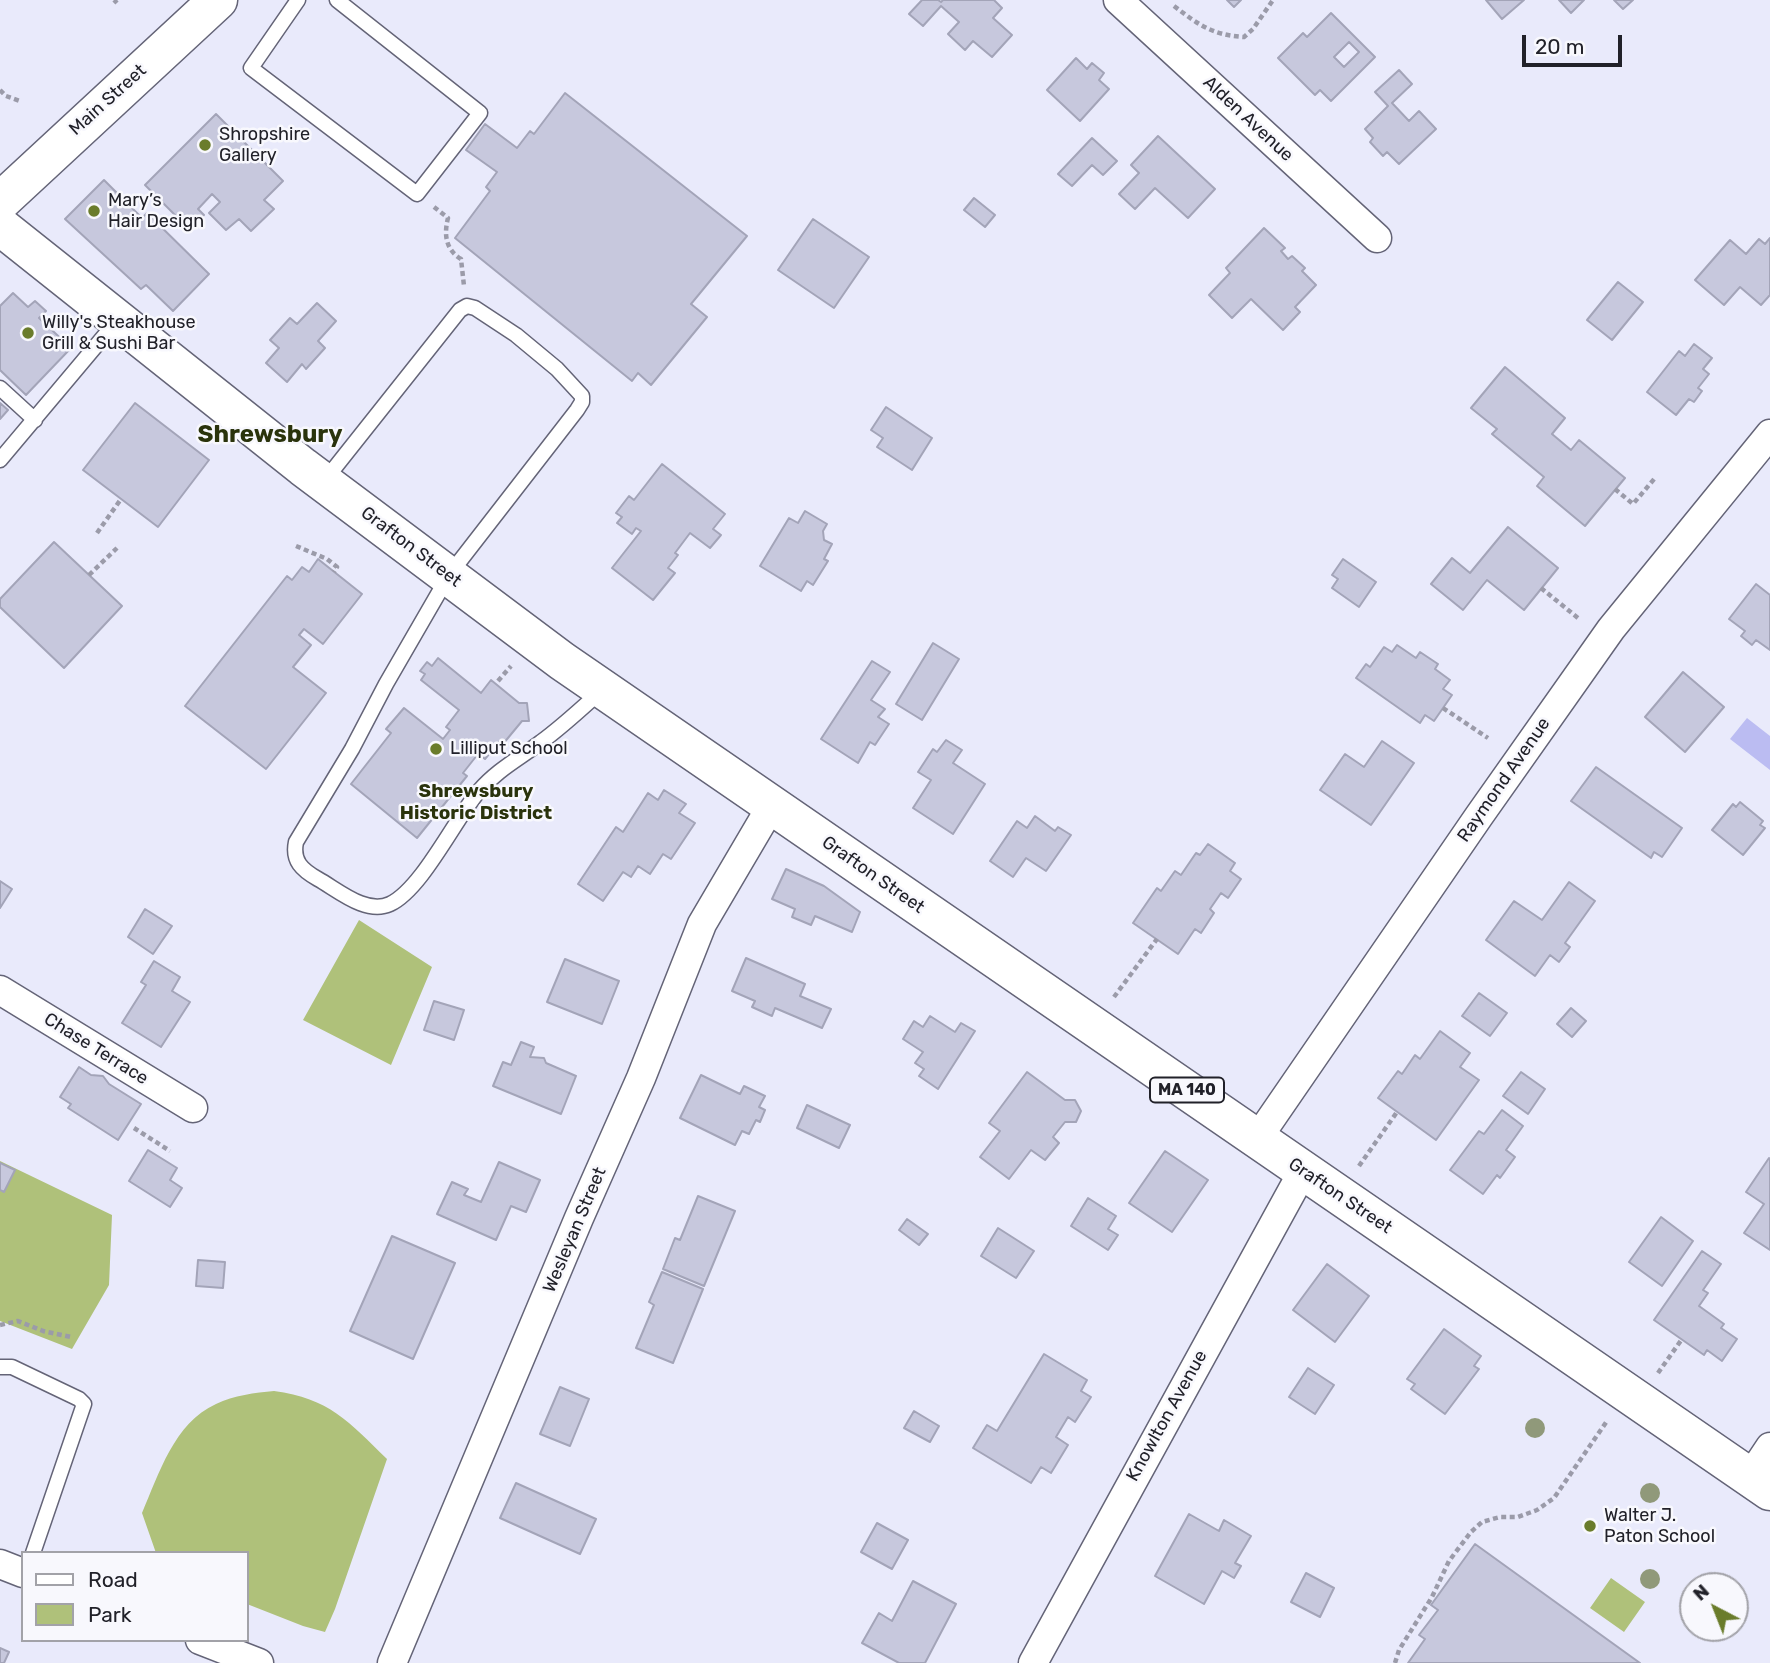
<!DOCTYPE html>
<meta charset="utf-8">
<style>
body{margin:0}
#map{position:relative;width:1770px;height:1663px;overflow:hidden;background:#e9eafb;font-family:Rubik,sans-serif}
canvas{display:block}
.legend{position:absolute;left:21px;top:1551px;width:228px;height:91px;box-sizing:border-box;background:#f8f8fd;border:2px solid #a2a2a8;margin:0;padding:9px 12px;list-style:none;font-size:21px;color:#212129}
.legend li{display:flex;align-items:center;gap:14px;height:35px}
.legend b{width:35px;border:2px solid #a2a2a8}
.north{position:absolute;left:1679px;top:1572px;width:70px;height:70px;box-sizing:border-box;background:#f8f8fd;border:2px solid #a2a2a8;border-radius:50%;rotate:318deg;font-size:19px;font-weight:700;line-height:28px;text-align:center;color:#212129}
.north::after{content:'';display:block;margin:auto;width:24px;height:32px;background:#6a7c2b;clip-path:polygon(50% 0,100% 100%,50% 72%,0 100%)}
.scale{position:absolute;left:1522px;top:35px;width:100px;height:32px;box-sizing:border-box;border:4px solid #212129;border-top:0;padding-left:9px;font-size:21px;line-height:24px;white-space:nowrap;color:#212129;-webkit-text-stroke:5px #f8f8fd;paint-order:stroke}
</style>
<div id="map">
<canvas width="1770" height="1663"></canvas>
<ul class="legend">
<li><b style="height:9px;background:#fff"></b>Road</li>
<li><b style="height:19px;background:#afc17a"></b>Park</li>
</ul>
<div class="north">N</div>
<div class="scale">20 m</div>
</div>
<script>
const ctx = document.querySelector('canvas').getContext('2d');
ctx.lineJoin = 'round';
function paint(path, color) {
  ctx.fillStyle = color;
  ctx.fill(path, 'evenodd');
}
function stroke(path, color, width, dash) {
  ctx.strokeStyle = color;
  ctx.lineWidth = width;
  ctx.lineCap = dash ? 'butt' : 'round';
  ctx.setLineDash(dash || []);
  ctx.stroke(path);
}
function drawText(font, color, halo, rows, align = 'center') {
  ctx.font = font + ' Rubik,sans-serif';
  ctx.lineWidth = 5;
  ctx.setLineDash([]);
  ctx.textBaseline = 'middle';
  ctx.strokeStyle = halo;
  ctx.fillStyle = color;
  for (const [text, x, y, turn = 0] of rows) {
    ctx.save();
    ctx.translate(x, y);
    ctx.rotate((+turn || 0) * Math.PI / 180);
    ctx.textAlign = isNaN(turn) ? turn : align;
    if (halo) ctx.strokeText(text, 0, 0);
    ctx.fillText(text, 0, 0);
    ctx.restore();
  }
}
const green = new Path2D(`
 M359 920 432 967 391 1065 303 1020Z
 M0 1161 112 1215 109 1285 72 1349 0 1321Z
 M274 1391C329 1398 349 1422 387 1459L335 1609 325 1632 303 1626 247 1604V1553H156L142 1513C159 1474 174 1423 216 1404 234 1395 255 1393 274 1391Z
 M1611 1578 1645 1602 1624 1632 1590 1608Z`);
const water = new Path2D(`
 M1747 718 1770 736V770L1730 739Z`);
const building = new Path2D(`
 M922 0H938L941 2 943 0H994L1002 8 993 18 1012 35 992 57 973 41 965 50 948 34 959 22 941 6 923 26 909 14Z
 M1227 0H1241L1234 7Z
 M1486 0H1524L1502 19Z
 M1559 0H1584L1571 13Z
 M1614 0H1633L1623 9Z
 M1331 13 1375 57 1331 101 1320 90 1315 95 1278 58 1303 33 1307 37ZM1349 42 1359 52 1344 67 1334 57Z
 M1076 58 1087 69 1092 63 1104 73 1099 80 1109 89 1080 121 1047 90Z
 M1399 70 1412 84 1392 103 1409 121 1419 111 1436 129 1399 164 1387 152 1383 156 1370 142 1373 138 1365 129 1388 106 1375 92Z
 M565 93 747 236 691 304 707 317 651 385 638 373 632 381 455 238 490 191 486 187 497 172 466 150 485 124 517 148 530 131 534 134Z
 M216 114 283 181 264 200 274 209 251 231 239 219 226 230 209 213 220 202 212 194 198 209 204 215 189 229 145 185Z
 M1158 136 1215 189 1188 218 1155 188 1135 209 1119 194 1139 173 1131 165Z
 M1092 138 1117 161 1103 175 1092 165 1072 186 1058 174Z
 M104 180 142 218 147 213 209 274 173 311 146 285 141 289 65 219Z
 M974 198 995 215 985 227 964 210Z
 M813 219 869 257 834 308 778 270Z
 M1264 228 1285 248 1281 251 1288 259 1292 256 1305 268 1302 271 1316 285 1295 307 1300 312 1283 330 1251 299 1232 318 1209 295 1230 273 1226 268Z
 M1770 238V295L1761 305 1740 287 1724 305 1695 280 1730 240 1746 254 1759 239 1765 244Z
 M1618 282 1643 302 1612 340 1587 320Z
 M13 293 28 307 35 301 46 311 39 318 71 348 26 395 0 370V306Z
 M317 303 336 321 318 341 325 348 306 369 302 364 287 382 266 363 279 348 270 340 290 318 297 324Z
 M1694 344 1712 358 1703 369 1709 374 1698 388 1702 391 1694 402 1689 399 1676 415 1647 392 1679 351 1685 356Z
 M1505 367 1565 418 1552 434 1571 450 1579 440 1625 478 1585 526 1537 486 1544 477 1492 434 1497 429 1471 408Z
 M0 403 8 410 0 419Z
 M135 403 209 460 158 527 83 470Z
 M886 407 932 438 912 470 877 447 883 438 871 430Z
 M662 464 725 514 713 529 721 535 710 548 690 533 675 553 678 555 668 568 675 573 653 600 612 568 641 531 636 528 632 534 617 523 622 517 616 513 629 496 634 500Z
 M805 511 827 524 823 531 824 540 832 544 824 559 828 561 813 585 807 581 801 591 760 566 789 518 798 523Z
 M1508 527 1558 568 1524 610 1487 580 1463 610 1431 584 1452 558 1470 573Z
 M54 542 122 606 64 668 0 607V599Z
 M318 559 362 594 323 644 304 629 299 635 311 645 293 667 326 693 266 769 185 706 287 576 292 580 302 567 309 572Z
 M1343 559 1376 582 1359 607 1332 588 1338 579 1332 575Z
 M1756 584 1770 595V650L1756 640 1752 645 1741 636 1745 631 1729 619Z
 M933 643 959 659 922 720 896 704Z
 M1397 645 1416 658 1420 652 1438 664 1435 669 1450 680 1443 689 1452 695 1434 721 1425 715 1420 723 1356 678 1366 664 1370 667 1384 647 1392 652Z
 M438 658 481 693 491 680 519 703H527L529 721H522L503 744 500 741 485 759 478 754 463 773 467 776 417 838 351 784 391 733 386 729 404 708 443 739 450 730 446 727 459 710 421 680 425 674 420 671 427 662 432 666Z
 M872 661 890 672 871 700 885 709 878 717 889 724 875 745 870 742 858 763 821 739Z
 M1683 672 1724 707 1685 752 1645 717Z
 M946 740 962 750 953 763 985 784 953 834 913 808 931 780 918 772 933 749 937 752Z
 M1382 741 1414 763 1371 825 1320 790 1345 754 1364 767Z
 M1596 767 1682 828 1662 857 1654 852 1651 858 1571 801Z
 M664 790 686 804 679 813 695 823 671 859 663 854 650 874 638 866 631 877 623 872 603 901 578 884 616 827 623 832 648 793 658 800Z
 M1740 802 1763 821 1760 825 1765 828 1743 855 1712 830 1733 804 1736 807Z
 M1035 816 1055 831 1058 827 1071 835 1046 871 1026 858 1013 877 990 861 1017 821 1027 828Z
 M1208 844 1235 863 1230 871 1241 879 1228 898 1221 893 1210 909 1214 913 1201 933 1195 929 1178 954 1133 923 1157 888 1161 891 1175 871 1181 875 1196 853 1200 855Z
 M786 869 824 886 860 912 852 932 815 916 811 925 792 917 795 909 772 899Z
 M0 881 12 889 0 908Z
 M1569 882 1595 901 1565 943 1570 947 1559 962 1550 955 1535 976 1486 940 1514 901 1542 920Z
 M145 909 172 926 153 954 128 937Z
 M746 958 805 984 800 996 831 1009 822 1028 775 1008 772 1016 752 1007 755 1001 732 991Z
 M565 959 619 981 602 1024 547 1002Z
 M154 961 180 977 172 991 190 1002 161 1047 122 1023 146 985 141 982Z
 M1479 993 1507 1013 1490 1036 1462 1016Z
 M434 1001 464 1010 454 1040 424 1030Z
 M1571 1008 1586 1021 1572 1037 1557 1024Z
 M930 1016 955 1032 961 1023 975 1031 938 1089 919 1076 924 1069 915 1063 923 1052 903 1039 914 1021 923 1027Z
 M1440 1031 1470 1053 1460 1067 1479 1080 1436 1140 1378 1098 1398 1071 1402 1074 1415 1055 1420 1059Z
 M521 1042 534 1047 530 1057 544 1058 546 1063 576 1076 561 1114 493 1086 503 1062 511 1065Z
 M79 1067 91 1075 103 1076 109 1084 141 1104 118 1140 68 1108 71 1104 60 1097Z
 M1027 1072 1065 1100H1075L1081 1111 1076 1122H1065L1053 1137 1059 1143 1045 1160 1031 1150 1009 1179 980 1157 1000 1131 989 1123Z
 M1521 1072 1545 1089 1528 1114 1503 1096Z
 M701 1075 740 1094 744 1086 765 1096 759 1107 765 1110 760 1122 756 1120 749 1134 742 1131 735 1145 680 1118Z
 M807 1105 850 1125 839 1148 797 1128Z
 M1502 1110 1523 1126 1506 1150 1515 1157 1500 1178 1497 1175 1483 1194 1450 1170 1479 1131 1484 1134Z
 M148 1150 177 1168 170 1180 182 1188 170 1207 129 1181Z
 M1165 1151 1208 1180 1172 1232 1129 1203Z
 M1769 1158 1770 1159V1250L1744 1233 1764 1204 1746 1192Z
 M499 1162 540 1180 526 1212 511 1206 496 1240 437 1214 452 1182 468 1189 464 1195 481 1202Z
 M0 1163 15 1170 4 1192 0 1190Z
 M698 1196 735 1211 704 1286 663 1269 675 1238 680 1240Z
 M1088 1198 1116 1216 1108 1229 1118 1235 1108 1250 1071 1226Z
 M1661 1217 1693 1241 1662 1286 1629 1262Z
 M907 1219 928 1234 919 1245 899 1230Z
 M998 1228 1034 1251 1016 1278 981 1256Z
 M392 1236 455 1263 413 1359 350 1331Z
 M1702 1251 1721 1264 1703 1290 1708 1293 1699 1306 1724 1324 1721 1328 1737 1339 1722 1361 1707 1350 1704 1355 1654 1320Z
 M198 1260 225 1262 223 1288 196 1286Z
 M1327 1264 1369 1296 1335 1342 1293 1310Z
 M662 1272 703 1289 673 1363 636 1348 654 1305 649 1302Z
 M1444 1329 1481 1356 1474 1366 1479 1369 1445 1414 1411 1389 1415 1384 1407 1379Z
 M1044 1354 1087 1380 1081 1391 1091 1397 1075 1422 1068 1417 1056 1437 1068 1445 1051 1473 1041 1467 1031 1483 973 1448 987 1425 997 1431Z
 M1308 1368 1334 1385 1315 1414 1289 1397Z
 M560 1387 589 1399 570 1446 540 1434Z
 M914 1411 939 1426 930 1442 904 1428Z
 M516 1483 596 1519 580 1554 500 1518Z
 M1189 1514 1219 1531 1224 1520 1251 1536 1235 1563 1241 1566 1234 1578 1222 1571 1204 1604 1155 1576Z
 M877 1523 908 1540 892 1569 861 1552Z
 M1475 1544 1640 1663H1408L1425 1639 1419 1635 1438 1610 1431 1605Z
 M1306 1573 1334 1588 1320 1617 1291 1602Z
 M913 1581 956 1604 925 1663H899L862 1643 879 1613 892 1621Z
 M0 1648 9 1652 4 1663H0Z`);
const path = new Path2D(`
 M114 0 117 3
 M1174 6C1199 25 1212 35 1244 37L1253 29 1273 0
 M0 90 6 96 20 101
 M434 207 448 218C444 234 445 249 461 259L464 286
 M1615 489 1633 504 1655 478
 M97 533 121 499
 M296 546 327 559 337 567 334 572
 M89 575 117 548
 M1541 588 1578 618
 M498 681 511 666
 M1443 708 1488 738
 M1114 997 1157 939
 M134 1128 170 1151
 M1359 1166 1397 1112
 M0 1325 18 1321 43 1331 71 1337
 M1658 1373 1682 1339
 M1395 1663 1399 1650 1432 1597 1449 1561 1471 1532 1482 1522 1500 1517H1518L1537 1510 1554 1498 1607 1421`);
const service = new Path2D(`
 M298 0 251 68 417 194 480 113 337 0
 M0 388 35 420
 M0 460 116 322
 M325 480 460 310 467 306 475 308 516 335 557 369 582 396V402L577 410 449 575 386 684 352 749 296 842C292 861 302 870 318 879 338 890 366 915 390 904 422 889 455 819 479 791 497 770 520 758 541 742 563 726 582 708 602 690
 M0 1367H12L79 1399 84 1404 33 1553`);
const minor = new Path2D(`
 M1118 0 1377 238
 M0 990 193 1108
 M1257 1139 1479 816 1611 629 1770 434
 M1750 1477 1770 1447
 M0 1564 23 1573
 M200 1640 259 1663
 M392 1663 579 1218 641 1078 702 924 772 805
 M1033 1663 1303 1171`);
const secondary = new Path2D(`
 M0 202 218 0`);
const primary = new Path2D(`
 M0 226 303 467 562 661 1770 1491`);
const trees = [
 [1535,1428],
 [1650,1493],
 [1650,1579]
];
const markers = [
 [205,145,7,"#6a7c2b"],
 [94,211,7,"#6a7c2b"],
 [28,333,7,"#6a7c2b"],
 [436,749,7,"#6a7c2b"],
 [1590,1526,7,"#6a7c2b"]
];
const shields = [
 [1187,1090,74]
];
const shieldNames = [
 ["MA 140",1187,1090]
];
const streetNames = [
 ["Main Street",108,100,-42],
 ["Alden Avenue",1248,119,43],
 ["Grafton Street",411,547,37],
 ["Raymond Avenue",1504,780,-55],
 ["Grafton Street",873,875,35],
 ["Chase Terrace",96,1049,32],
 ["Grafton Street",1340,1196,34],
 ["Wesleyan Street",575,1230,-67],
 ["Knowlton Avenue",1167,1416,-61]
];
const poiNames = [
 ["Shropshire",219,135],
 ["Gallery",219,156],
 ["Mary’s",108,201],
 ["Hair Design",108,222],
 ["Willy's Steakhouse",42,323],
 ["Grill & Sushi Bar",42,344],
 ["Lilliput School",450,749],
 ["Walter J.",1604,1516],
 ["Paton School",1604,1537]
];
const neighbourhoodNames = [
 ["Shrewsbury",476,792],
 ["Historic District",476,814]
];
const districtNames = [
 ["Shrewsbury",270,435]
];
paint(green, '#afc17a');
paint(water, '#bbbcf2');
paint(building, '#c7c8dd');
stroke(building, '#a3a4b8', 2);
stroke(service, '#646477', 17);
stroke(minor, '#646477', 31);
stroke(secondary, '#646477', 41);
stroke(primary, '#646477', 41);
stroke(path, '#9b9ba9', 4.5, [5, 3.5]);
stroke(service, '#fff', 14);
stroke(minor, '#fff', 28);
stroke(secondary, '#fff', 38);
stroke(primary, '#fff', 38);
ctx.fillStyle = '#90997a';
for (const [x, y] of trees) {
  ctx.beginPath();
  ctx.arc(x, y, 10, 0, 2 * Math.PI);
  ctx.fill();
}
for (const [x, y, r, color] of markers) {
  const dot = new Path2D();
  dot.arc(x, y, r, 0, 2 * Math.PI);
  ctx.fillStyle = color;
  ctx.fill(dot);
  stroke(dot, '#f8f8fd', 2.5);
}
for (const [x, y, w] of shields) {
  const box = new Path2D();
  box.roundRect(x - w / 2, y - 12.5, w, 25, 5);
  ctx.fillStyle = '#f8f8fd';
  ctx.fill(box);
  stroke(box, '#212129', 2);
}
drawText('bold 16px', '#212129', null, shieldNames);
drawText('18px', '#212129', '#f8f8fd', streetNames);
drawText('18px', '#212129', '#f8f8fd', poiNames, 'left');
drawText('bold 19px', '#2a330c', '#f8f8fd', neighbourhoodNames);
drawText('bold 24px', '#2a330c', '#f8f8fd', districtNames);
</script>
